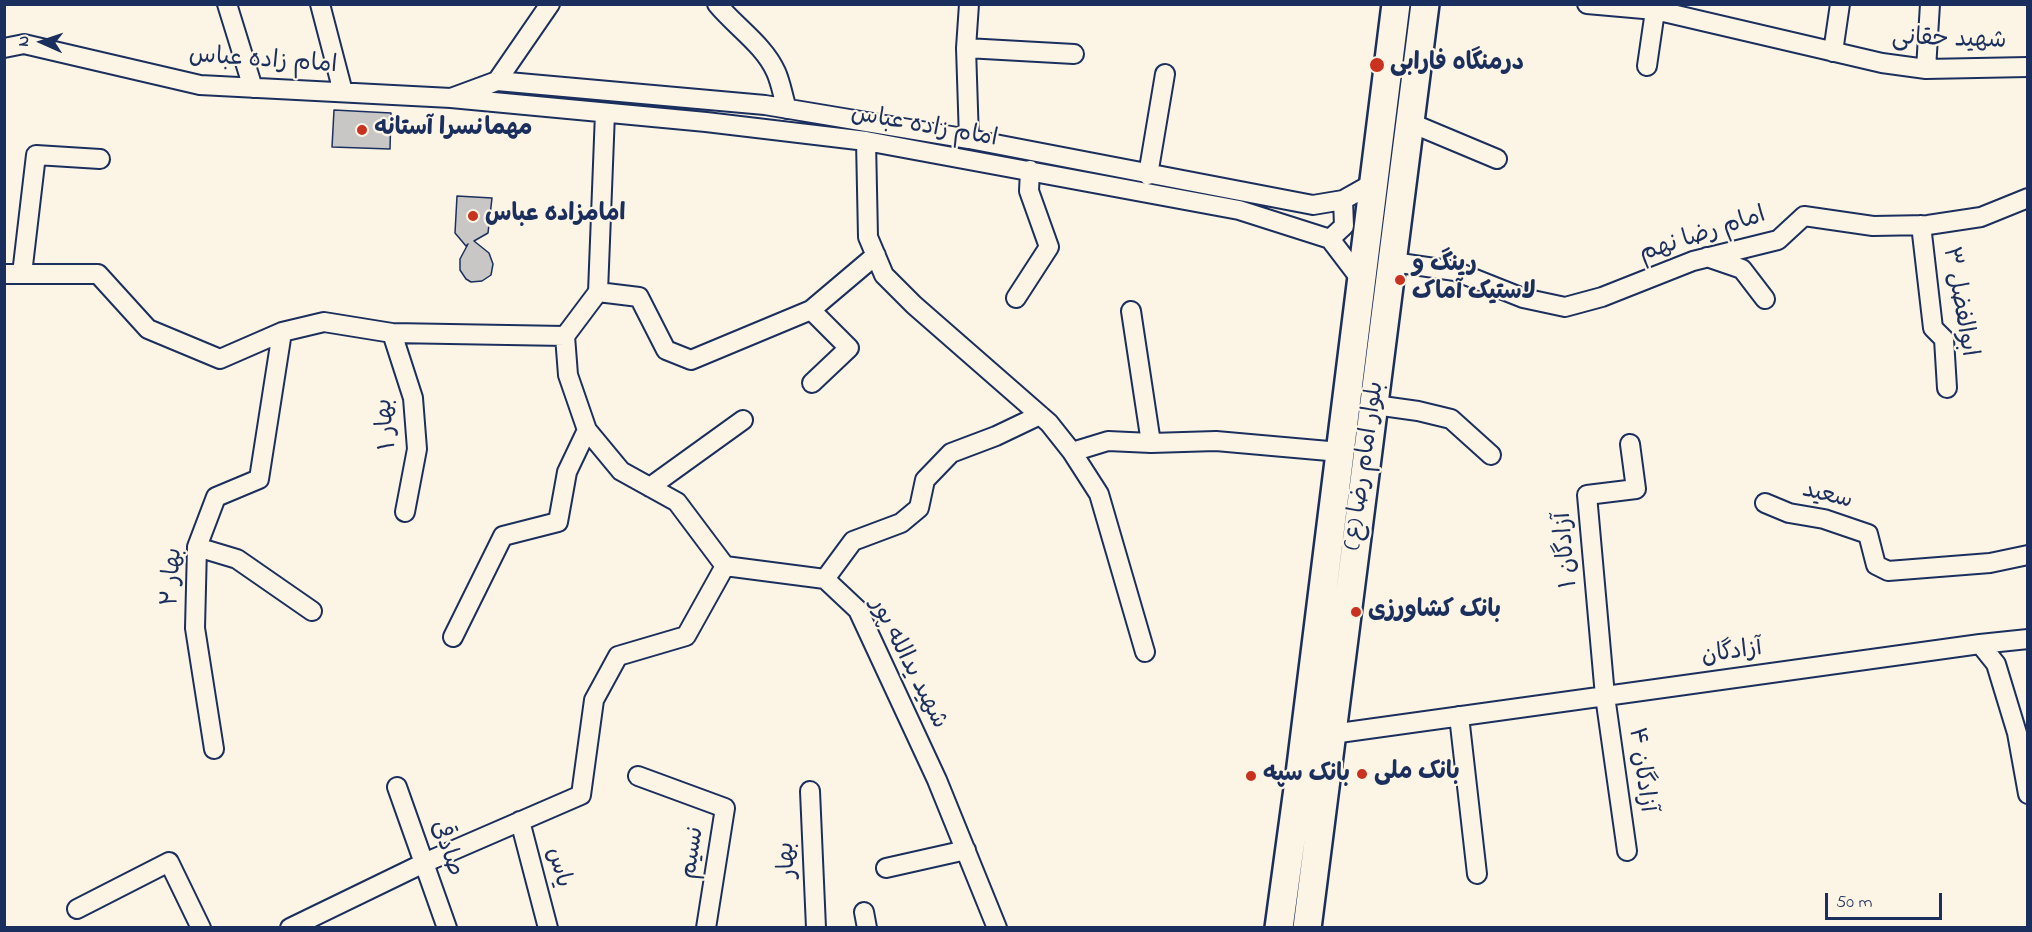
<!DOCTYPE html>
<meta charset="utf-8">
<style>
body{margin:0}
#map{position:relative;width:2032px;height:932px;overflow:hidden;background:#fcf5e5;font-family:"Indie Flower",sans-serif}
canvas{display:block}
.frame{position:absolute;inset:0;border:6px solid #1b2f5e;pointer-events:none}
.north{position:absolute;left:12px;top:12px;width:60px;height:60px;-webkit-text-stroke:4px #fcf5e5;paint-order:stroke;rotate:273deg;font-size:16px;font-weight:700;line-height:24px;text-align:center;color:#1b2f5e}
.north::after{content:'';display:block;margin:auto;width:21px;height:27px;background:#1b2f5e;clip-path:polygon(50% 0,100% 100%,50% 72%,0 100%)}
.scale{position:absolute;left:1825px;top:893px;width:117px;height:27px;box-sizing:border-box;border:3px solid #1b2f5e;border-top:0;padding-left:8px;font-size:18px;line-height:21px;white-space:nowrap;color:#1b2f5e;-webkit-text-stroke:4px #fcf5e5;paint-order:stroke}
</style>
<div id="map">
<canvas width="2032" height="932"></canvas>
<div class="frame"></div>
<div class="north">N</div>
<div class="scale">50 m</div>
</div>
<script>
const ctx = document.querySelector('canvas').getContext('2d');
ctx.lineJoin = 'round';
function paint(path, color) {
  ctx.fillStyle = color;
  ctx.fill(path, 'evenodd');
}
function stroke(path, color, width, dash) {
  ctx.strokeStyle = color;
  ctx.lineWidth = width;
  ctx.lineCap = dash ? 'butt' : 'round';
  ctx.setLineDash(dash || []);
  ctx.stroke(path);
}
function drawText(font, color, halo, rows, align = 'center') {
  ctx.font = font + ' "Indie Flower","Playpen Sans Arabic",sans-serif';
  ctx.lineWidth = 4.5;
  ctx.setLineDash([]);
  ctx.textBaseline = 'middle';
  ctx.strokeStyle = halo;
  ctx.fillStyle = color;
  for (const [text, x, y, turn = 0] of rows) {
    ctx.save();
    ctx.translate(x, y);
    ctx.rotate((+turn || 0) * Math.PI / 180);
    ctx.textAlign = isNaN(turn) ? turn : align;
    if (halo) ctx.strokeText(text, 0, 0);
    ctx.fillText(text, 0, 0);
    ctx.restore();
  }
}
const building = new Path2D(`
 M334 110 391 113 390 149 332 147Z
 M457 196 492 198 488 233 474 241 489 253 493 264 491 275 482 281 471 282 466 279 460 270V259L468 244 466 246 455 233Z`);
const minor = new Path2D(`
 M227 4 253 88
 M320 4 343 92
 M717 4C736 27 764 45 776 72 781 83 783 97 787 109
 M969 4 966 48 969 139
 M1587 4 1655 10 1882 63 1926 69 2028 67
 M4 48 24 44 200 85 451 98
 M966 48 1074 54
 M1833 52 1840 4
 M1647 66 1656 4
 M1926 69 1930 4
 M497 81 550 4
 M605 113 598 292 565 336 568 375 587 430 621 471 677 502 725 566 825 579 858 610 937 780 997 928
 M1411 123 1497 159
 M866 141 868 237 884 275 914 305 1049 423 1072 452 1108 441 1151 443 1216 441 1340 452
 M1148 175 1165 74
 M1921 225 1933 328 1944 339 1947 388
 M1330 239 1344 226 1343 200
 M1707 257 1742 269 1765 299
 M1393 262 1455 271 1523 298 1565 307 1602 297 1693 261 1778 240 1804 216 1873 226 1928 225 1981 217 2028 198
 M4 274H98L148 329 220 359 282 332 324 322 392 333 565 336
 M22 274 36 155 100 159
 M1362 281 1330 239 1239 210 866 141 706 122 451 98 497 81 765 105 969 139 1313 205 1343 200 1375 182
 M598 292 639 297 666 350 691 360 811 310 876 255
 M1016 298 1049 247 1029 191 1030 170
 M811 310 849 348 812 383
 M1131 311 1151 443
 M392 333 413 398 417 449 405 512
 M1375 405 1418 411 1451 419 1491 455
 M1072 452 1099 494 1145 652
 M650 487 743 420
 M1765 503 1789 513 1824 519 1868 534 1876 565 1888 571 1990 563 2028 555
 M197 547 237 559 312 611
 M825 579 853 541 901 523 919 508 925 480 951 453 996 436 1040 415
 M453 637 503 536 558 522 567 472 587 430
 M1980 644 1996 664 2017 733 2028 794
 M1459 716 1477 874
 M1332 734 1980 644 2028 639
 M214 749 195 628 197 547 216 497 259 479 282 332
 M638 776 725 808 706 928
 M397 787 447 928
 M810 791 816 928
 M520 821 548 928
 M1627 851 1605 696 1587 495 1636 489 1630 444
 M886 868 966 850
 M77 909 169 862 201 928
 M864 912 867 928
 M290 928 424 863 581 795 594 700 618 656 686 636 725 566`);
const highway = new Path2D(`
 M1279 928 1300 774 1396 4
 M1307 928 1425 4`);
const markers = [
 [1377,65,8,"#c8321e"],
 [362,130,6,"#c8321e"],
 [473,216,6,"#c8321e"],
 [1400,280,6,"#c8321e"],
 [1356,612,6,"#c8321e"],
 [1362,774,6,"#c8321e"],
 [1251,776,6,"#c8321e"]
];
const streetNames = [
 ["شهید حقانی",1949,41,2],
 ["امام زاده عباس",263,62,4],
 ["امام زاده عباس",924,128,10],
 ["امام رضا نهم",1703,236,-18],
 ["ابوالفضل ۳",1958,302,80],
 ["بهار ۱",388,424,-95],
 ["بلوار امام رضا (ع)",1366,466,-82],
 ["سعید",1827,497,14],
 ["آزادگان ۱",1568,550,-95],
 ["بهار ۲",174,577,-86],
 ["آزادگان",1732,654,-8],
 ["شهید یدالله پور",907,664,63],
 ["آزادگان ۴",1640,770,82],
 ["صادقی",445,849,71],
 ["نسیم",694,853,-81],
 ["بهار",789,860,-93],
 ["یاس",557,868,75]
];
const poiNames = [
 ["درمنگاه فارابی",1390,65],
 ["مهمانسرا آستانه",374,130],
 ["امامزاده عباس",485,216],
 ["رینگ و",1412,266],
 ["لاستیک آماک",1412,294],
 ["بانک کشاورزی",1368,612],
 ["بانک ملی",1374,774],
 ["بانک سپه",1263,776]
];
paint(building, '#c8c7c6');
stroke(building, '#1b2f5e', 1.5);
stroke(minor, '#1b2f5e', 22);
stroke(highway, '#1b2f5e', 32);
stroke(minor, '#fcf5e5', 18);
stroke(highway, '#fcf5e5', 27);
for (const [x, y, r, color] of markers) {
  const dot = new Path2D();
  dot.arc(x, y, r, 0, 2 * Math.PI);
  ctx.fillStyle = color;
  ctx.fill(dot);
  stroke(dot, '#fcf5e5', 2);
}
drawText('24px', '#1b2f5e', '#fcf5e5', streetNames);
drawText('bold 24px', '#1b2f5e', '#fcf5e5', poiNames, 'left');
</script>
